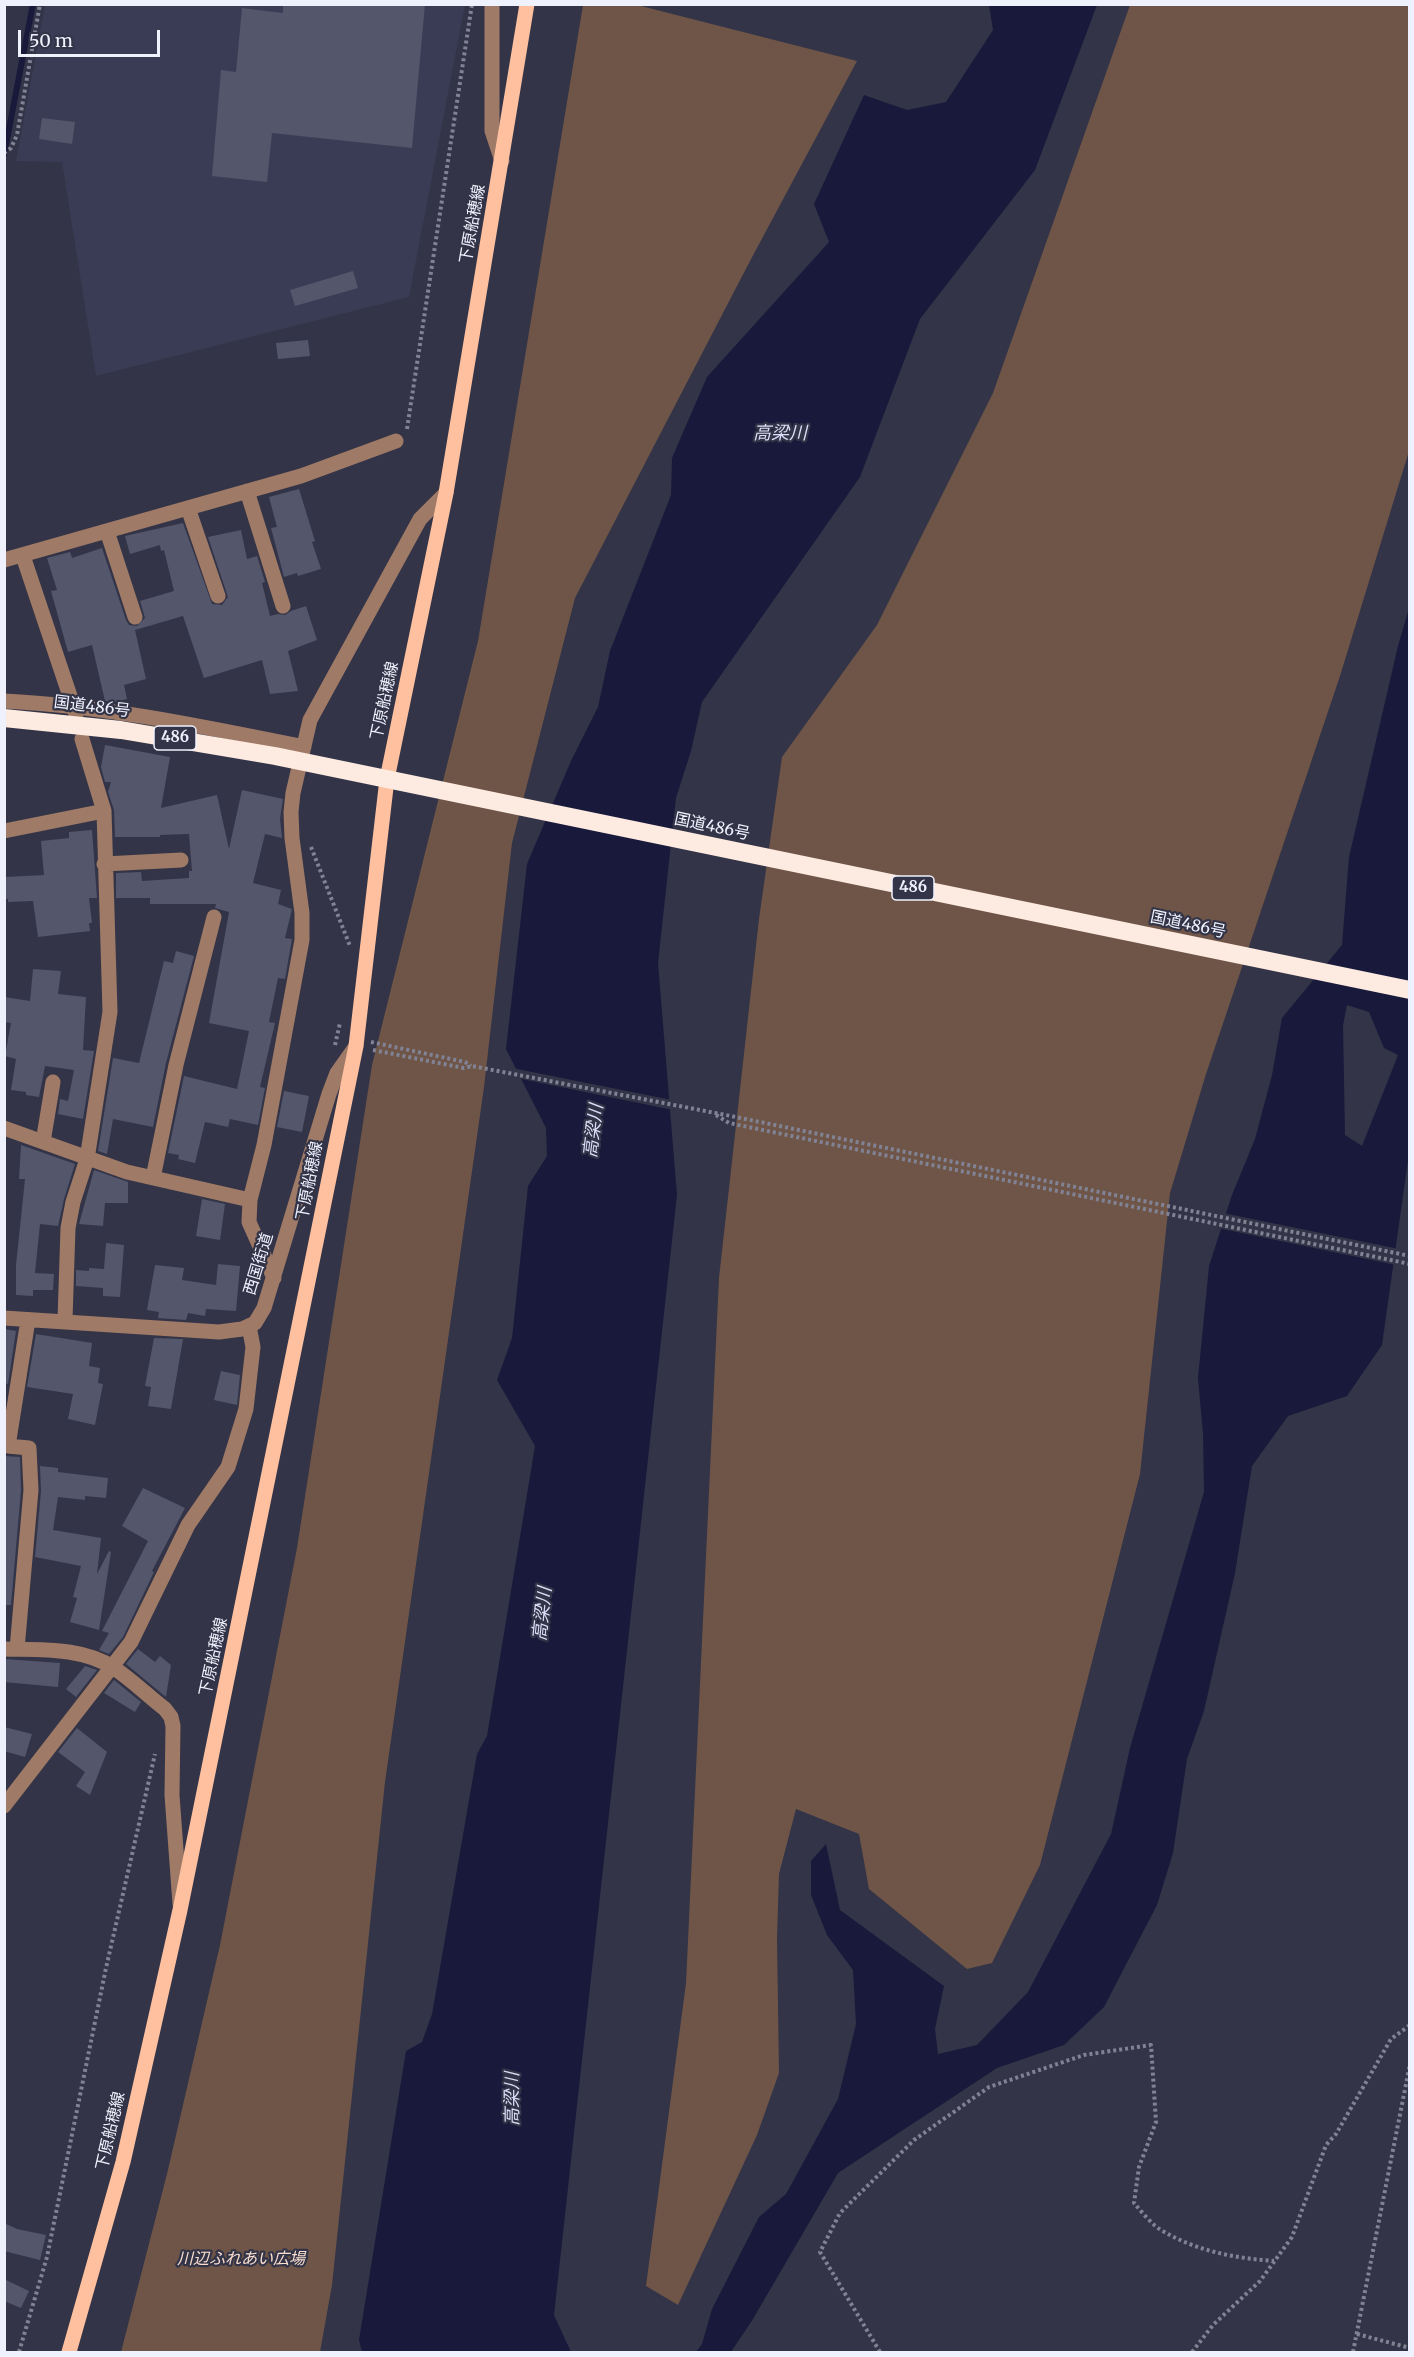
<!DOCTYPE html>
<meta charset="utf-8">
<style>
body{margin:0}
#map{position:relative;width:1414px;height:2357px;overflow:hidden;background:#333447;font-family:Merriweather,serif}
canvas{display:block}
.frame{position:absolute;inset:0;border:6px solid #eff1fd;pointer-events:none}
.scale{position:absolute;left:18px;top:30px;width:142px;height:27px;box-sizing:border-box;border:3px solid #eff1fd;border-top:0;padding-left:8px;font-size:18px;line-height:21px;white-space:nowrap;color:#eff1fd;-webkit-text-stroke:4px #333447;paint-order:stroke}
</style>
<div id="map">
<canvas width="1414" height="2357"></canvas>
<div class="frame"></div>
<div class="scale">50 m</div>
</div>
<script>
const ctx = document.querySelector('canvas').getContext('2d');
ctx.lineJoin = 'round';
function paint(path, color) {
  ctx.fillStyle = color;
  ctx.fill(path, 'evenodd');
}
function stroke(path, color, width, dash) {
  ctx.strokeStyle = color;
  ctx.lineWidth = width;
  ctx.lineCap = dash ? 'butt' : 'round';
  ctx.setLineDash(dash || []);
  ctx.stroke(path);
}
function drawText(font, color, halo, rows, align = 'center') {
  ctx.font = font + ' Merriweather,"Noto Sans JP",serif';
  ctx.lineWidth = 4.5;
  ctx.setLineDash([]);
  ctx.textBaseline = 'middle';
  ctx.strokeStyle = halo;
  ctx.fillStyle = color;
  for (const [text, x, y, turn = 0] of rows) {
    ctx.save();
    ctx.translate(x, y);
    ctx.rotate((+turn || 0) * Math.PI / 180);
    ctx.textAlign = isNaN(turn) ? turn : align;
    if (halo) ctx.strokeText(text, 0, 0);
    ctx.fillText(text, 0, 0);
    ctx.restore();
  }
}
const built = new Path2D(`
 M45 5H465L409 297 96 376 62 162 16 161Z`);
const green = new Path2D(`
 M583 5H637L857 61 750 261 575 598 512 843 484 1087 385 1782 332 2285 320 2352H121L167 2174 220 1945 297 1548 372 1065 478 641Z
 M1130 5H1409V451L1340 676 1206 1074 1170 1193 1140 1474 1040 1865 992 1963 967 1969 869 1889 859 1834 796 1809 779 1874 777 1938 779 2073 757 2135 678 2305 646 2286 686 1983 719 1278 759 919 782 757 877 625 993 393Z`);
const water = new Path2D(`
 M989 5H1097L1035 170 920 319 860 477 702 702 691 751 676 798 658 963 677 1195 554 2315 571 2352H362L359 2340 406 2051 422 2042 432 2014 477 1754 487 1736 535 1446 497 1380 512 1338 528 1186 547 1156 546 1128 506 1049 527 864 571 761 598 707 610 651 671 495 672 458 707 377 829 242 814 204 864 95 907 110 946 102 993 30Z
 M1409 608V1153L1382 1345 1347 1396 1288 1416 1252 1466 1235 1573 1204 1711 1187 1759 1173 1853 1157 1905 1104 2007 1064 2045 997 2068 838 2173 753 2319 731 2352H696L702 2344 712 2309 759 2217 786 2194 838 2099 856 2024 853 1970 827 1935 811 1895V1861L826 1844 840 1910 944 1986 935 2029 938 2054 977 2045 1028 1992 1111 1834 1130 1748 1204 1492 1203 1434 1198 1378 1209 1266 1232 1195 1255 1139 1272 1075 1282 1018 1342 945 1349 857 1398 646ZM1347 1005 1369 1012 1384 1048 1398 1055 1362 1146 1345 1135 1343 1025Z`);
const pier = new Path2D(`
 M512 1068 672 1100 673 1110 517 1078Z
 M1223 1213 1399 1249 1396 1265 1218 1228Z`);
const stream = new Path2D(`
 M4 155 33 4`);
const building = new Path2D(`
 M283 4H425L412 148 272 133 267 182 212 176 221 70 236 72 242 8 283 13Z
 M42 118 75 122 72 144 39 139Z
 M353 271 358 288 295 306 290 290Z
 M308 340 310 356 278 359 276 343Z
 M299 489 315 541 312 542 321 569 298 576 297 573 284 577 271 528 277 527 269 497Z
 M183 523 212 604 222 605 228 597 208 537 241 530 247 559 257 556 265 582 262 583 270 616 278 614 285 615 291 611 306 606 317 640 288 651 298 691 270 694 262 660 204 678 183 616 135 630 146 679 124 685 127 699 113 702 105 701 92 645 68 652 51 591 57 590 47 558 70 552 72 558 102 548 126 620 129 625 137 626 145 618 140 601 174 591 164 550 161 551 160 545 130 554 125 536Z
 M105 745 170 757 161 808 217 795 229 849 242 790 283 799 280 819 282 838 265 834 253 883 281 890 278 904 292 909 285 938 292 939 285 979 278 978 269 1022 275 1023 260 1087 265 1088 258 1125 230 1119 228 1127 205 1122 195 1163 178 1159 179 1155 168 1153 184 1076 237 1089 249 1031 209 1023 229 912 215 908 216 904H150V898H116V873L141 872 142 881 189 878V871H192L189 834 160 835V837H115L114 810 108 792 111 782H105L101 767Z
 M92 830 97 898H89L92 923H89L90 931 38 937 33 901 8 902V899H4V877L44 875 41 841 69 838V832Z
 M176 951 194 956 166 1063 153 1127 113 1119 107 1154 98 1151 113 1058 139 1063 164 961 173 963Z
 M33 969 61 971 58 994 86 997 83 1050 94 1051 83 1119 58 1114 60 1099 68 1101 74 1070 45 1066 39 1097 26 1095V1092L11 1090 16 1059 5 1056 11 1023 4 1022V997L30 1001Z
 M284 1091 309 1096 302 1132 277 1127Z
 M21 1145 75 1164 64 1199 58 1226 40 1224 35 1273 54 1274 53 1290H33V1296L16 1295V1265L25 1179H19Z
 M94 1170 128 1182V1203H105L103 1226 79 1224Z
 M202 1199 225 1204 220 1240 196 1236Z
 M106 1243 124 1245 120 1297 103 1296V1288L76 1286V1270L89 1271V1268L104 1269Z
 M218 1264 240 1266 236 1311 206 1309 205 1316 188 1313 186 1320 158 1318 159 1312 147 1310 155 1265 184 1268 182 1280 216 1285Z
 M4 1329 16 1331 8 1384 4 1383Z
 M36 1334 92 1343 89 1366 100 1368 98 1383 103 1384 95 1425 68 1419 73 1394 27 1387Z
 M154 1338 183 1339 171 1409 148 1406 151 1387 145 1386Z
 M221 1371 240 1375 237 1405 214 1400Z
 M4 1456 20 1457 21 1490 11 1605H4Z
 M40 1466 58 1468V1472L108 1478 106 1498 85 1496V1500L58 1497 53 1530 101 1538 97 1574 109 1551 111 1552 99 1630 70 1622 77 1598 73 1597 81 1566 35 1557 41 1491Z
 M143 1488 185 1508 152 1571 154 1572 123 1637 109 1654 99 1650 109 1633 102 1631 148 1541 122 1526Z
 M138 1649 155 1662 160 1656 171 1665 166 1697 126 1664Z
 M4 1659 60 1663 58 1687 4 1682Z
 M85 1666 97 1670 76 1697 66 1689Z
 M114 1680 141 1702 135 1712 104 1693Z
 M4 1727 32 1734 25 1757 4 1751Z
 M77 1728 107 1752 90 1795 76 1786 85 1772 58 1752Z
 M4 2223 17 2229 46 2235 40 2260 4 2251Z
 M4 2279 29 2291 21 2308 4 2301Z`);
const path = new Path2D(`
 M4 153 11 148 17 135 40 4
 M407 429 472 4
 M311 847 350 946
 M371 1042 465 1062 471 1066
 M335 1045 340 1023
 M373 1050 464 1068 472 1066 731 1116 1410 1256
 M716 1115 729 1123 1410 1264
 M1357 2334 1410 2348
 M19 2352 47 2257 106 1968 155 1754
 M880 2352 820 2252 840 2213 914 2140 989 2087 1084 2055 1151 2045 1156 2122 1139 2167 1134 2203C1142 2212 1151 2224 1161 2230 1196 2251 1234 2258 1274 2261
 M1192 2352 1213 2325 1260 2281 1292 2237 1326 2145 1336 2134 1391 2039 1410 2025
 M1353 2352 1410 2064`);
const minor = new Path2D(`
 M492 4V131L502 161
 M247 491 283 606
 M188 508 218 596
 M107 531 135 617
 M23 556 76 714
 M4 560 301 476 396 441
 M4 701C105 706 205 727 304 747
 M4 831 104 811
 M104 864 181 860
 M4 1128 127 1172 250 1200
 M43 1142 53 1082
 M153 1178 176 1065 214 917
 M274 1278 249 1222 250 1200 264 1145 302 940V913L292 838 291 812 293 793 310 720 420 519 446 493
 M4 1318 219 1332 242 1329 255 1323 264 1308 329 1094 337 1073 356 1046
 M65 1320 68 1228 73 1202 87 1159 110 1012 104 811 82 739
 M4 1649C40 1650 82 1647 114 1668 132 1680 148 1696 165 1709L171 1717 173 1726 172 1795 180 1904
 M17 1649 31 1490 29 1448 8 1446 28 1320
 M4 1806 131 1642 188 1525 228 1467 246 1409 253 1347 249 1326`);
const major = new Path2D(`
 M69 2352 123 2162 180 1910 356 1046 387 779 446 493 527 4`);
const highway = new Path2D(`
 M4 718 121 730 275 756 1410 990`);
const shields = [
 [175,738,42],
 [913,888,42]
];
const shieldNames = [
 ["486",175,738],
 ["486",913,888]
];
const streetNames = [
 ["下原船穂線",473,224,-80],
 ["下原船穂線",385,701,-78],
 ["国道486号",92,707,7],
 ["国道486号",712,827,12],
 ["国道486号",1188,925,12],
 ["下原船穂線",310,1181,-79],
 ["西国街道",259,1264,-73],
 ["下原船穂線",214,1657,-78],
 ["下原船穂線",111,2131,-77]
];
const parkNames = [
 ["川辺ふれあい広場",241,2259]
];
const waterNames = [
 ["高梁川",780,434],
 ["高梁川",594,1131,-83],
 ["高梁川",543,1614,-84],
 ["高梁川",513,2099,-90]
];
paint(built, '#3a3c55');
paint(green, '#6e5548');
paint(water, '#19193b');
paint(pier, '#333447');
stroke(stream, '#19193b', 6);
paint(building, '#54566b');
stroke(path, '#818293', 4, [3, 3]);
stroke(minor, '#9f7a66', 15);
stroke(major, '#fec09f', 15);
stroke(highway, '#fdeae0', 18);
for (const [x, y, w] of shields) {
  const box = new Path2D();
  box.roundRect(x - w / 2, y - 12, w, 24, 4.5);
  ctx.fillStyle = '#333447';
  ctx.fill(box);
  stroke(box, '#eff1fd', 1.5);
}
drawText('bold 15px', '#eff1fd', null, shieldNames);
drawText('16px', '#eff1fd', '#333447', streetNames);
drawText('italic 16px', '#f9ddce', '#333447', parkNames);
drawText('italic 18px', '#dbdef9', '#333447', waterNames);
</script>
